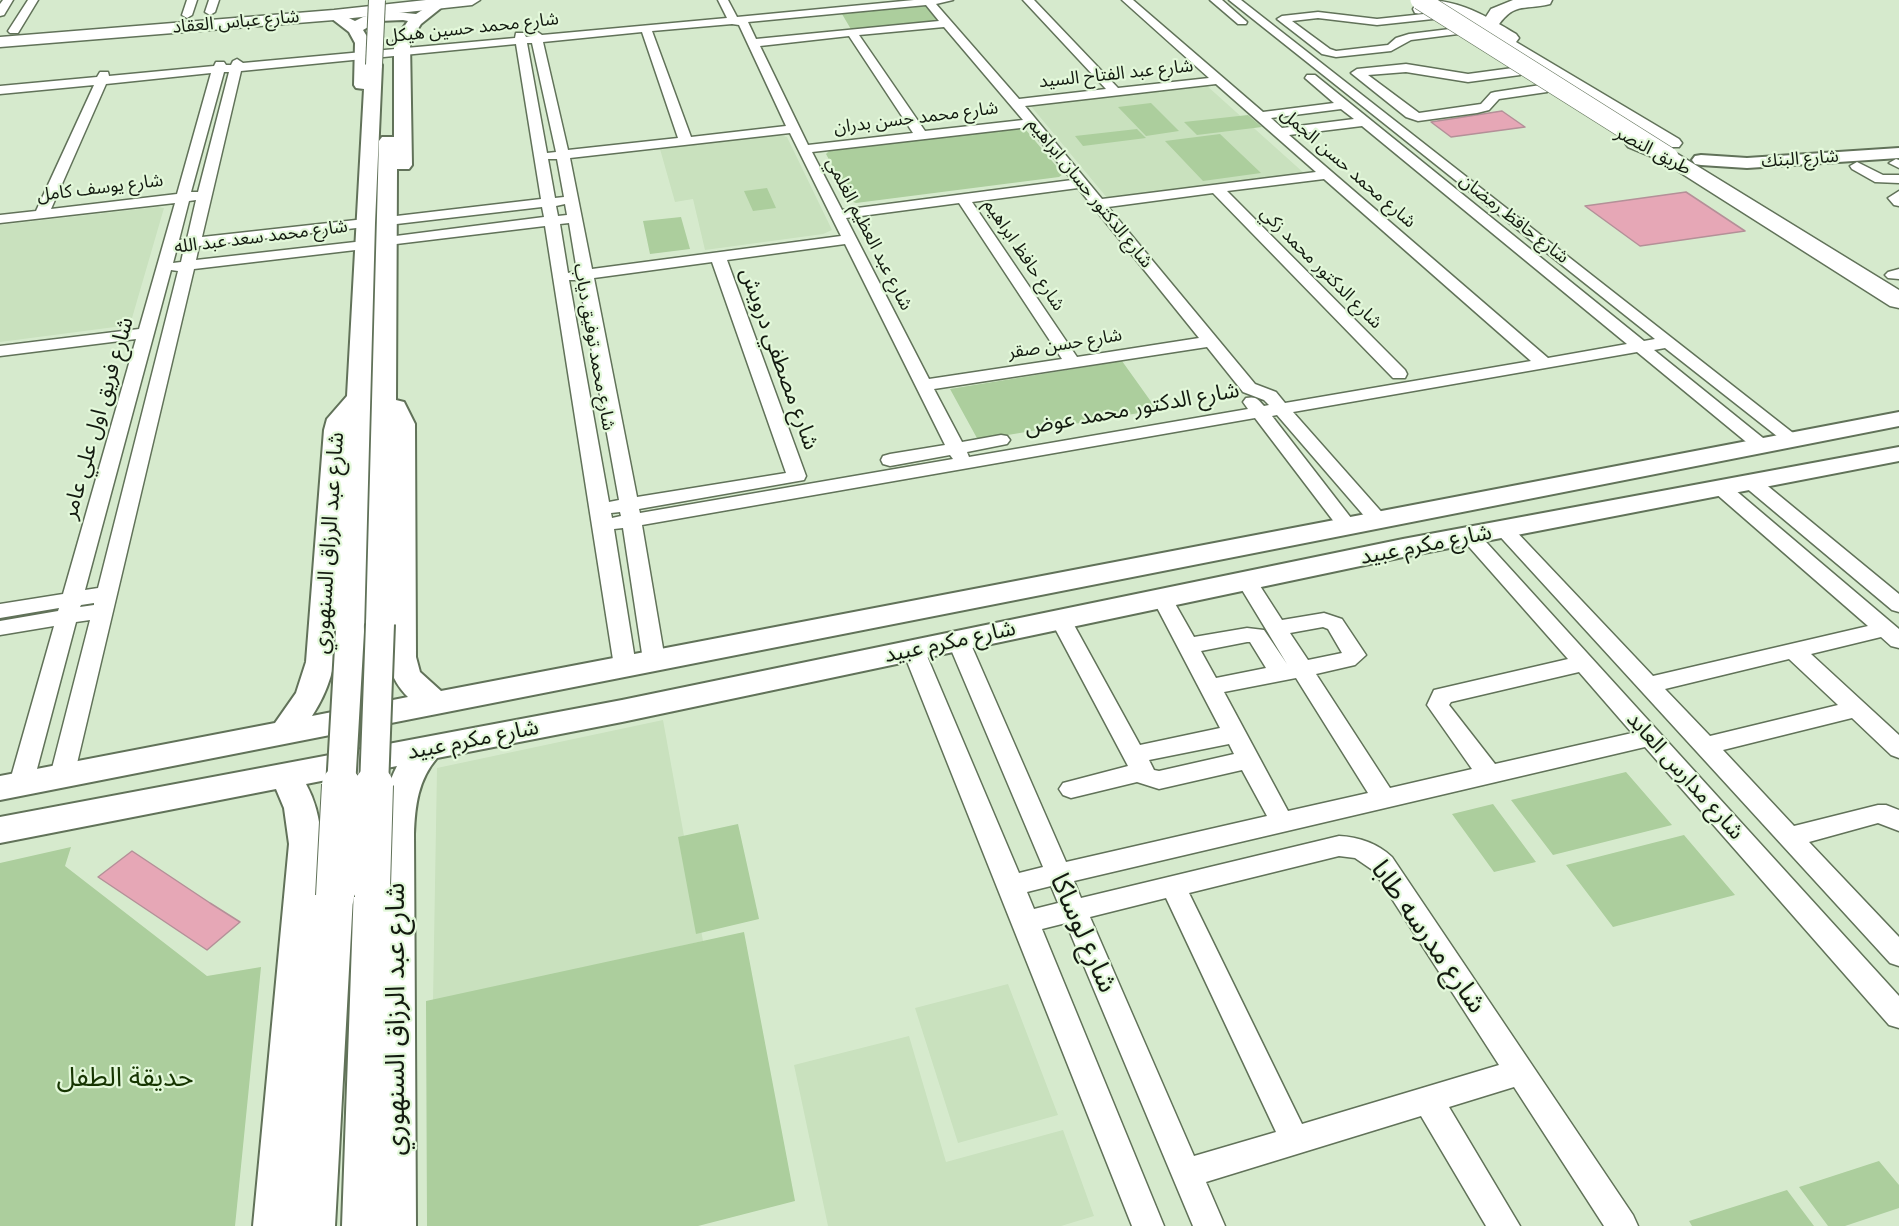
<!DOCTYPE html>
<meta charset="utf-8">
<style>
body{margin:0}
canvas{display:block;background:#d6eacd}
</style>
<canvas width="1899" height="1226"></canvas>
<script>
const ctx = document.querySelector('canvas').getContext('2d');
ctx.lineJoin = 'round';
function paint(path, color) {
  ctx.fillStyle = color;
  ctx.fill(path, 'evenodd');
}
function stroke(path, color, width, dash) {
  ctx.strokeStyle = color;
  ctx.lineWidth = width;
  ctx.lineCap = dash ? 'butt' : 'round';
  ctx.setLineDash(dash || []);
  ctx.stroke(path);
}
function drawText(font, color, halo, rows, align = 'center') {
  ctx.font = font + ' Figtree,"Noto Sans Arabic",sans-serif';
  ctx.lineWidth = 4.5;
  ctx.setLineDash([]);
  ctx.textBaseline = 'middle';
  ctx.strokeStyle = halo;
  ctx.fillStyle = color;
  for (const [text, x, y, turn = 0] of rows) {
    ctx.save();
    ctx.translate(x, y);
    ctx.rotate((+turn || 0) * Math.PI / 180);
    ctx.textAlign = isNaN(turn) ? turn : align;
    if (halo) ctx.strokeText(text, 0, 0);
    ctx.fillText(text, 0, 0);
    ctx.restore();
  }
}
const built = new Path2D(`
 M1206 85 1305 174 1108 199 1030 105Z
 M779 135 787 137 832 230 823 234 705 250 693 199 675 202 660 149Z
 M158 207 164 208 130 325 0 342V225Z
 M663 720 703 941 433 1001 437 768Z
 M1008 984 1058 1115 958 1143 915 1008Z
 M909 1036 946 1162 1063 1130 1094 1216 1061 1226H828L794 1065Z`);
const green = new Path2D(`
 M927 6 939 22 852 31 842 14Z
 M1151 103 1179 131 1146 136 1118 107Z
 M1248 115 1262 127 1197 135 1184 122Z
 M1017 129 1026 130 1063 174 1059 177 856 203 851 201 826 154 830 150Z
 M1137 129 1146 138 1083 146 1075 136Z
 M1220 134 1261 173 1203 181 1165 141Z
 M767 188 776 208 753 211 744 191Z
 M681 217 690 249 650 254 643 221Z
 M1122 361 1157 410 978 440 950 389Z
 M1626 772 1672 825 1553 855 1511 800Z
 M1493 804 1536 862 1494 872 1452 814Z
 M738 824 759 919 696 934 678 837Z
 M1684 835 1735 895 1613 927 1566 865Z
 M71 847 65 866 207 976 261 967 235 1226H0V863Z
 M744 932 795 1201 698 1226H427L426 1001Z
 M1879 1161 1899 1185V1208L1845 1226H1828L1799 1187Z
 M1787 1190 1814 1226H1692L1689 1221Z`);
const building = new Path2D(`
 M1502 111 1525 127 1451 137 1431 122Z
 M1686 192 1745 231 1640 246 1585 206Z
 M132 851 210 903 240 922 207 950 98 877Z`);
const street = new Path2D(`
 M3 0H13L4 15 0 16V4Z
 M28 0H38L18 33H10L8 31Z
 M187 0H197L192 15 187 18 182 15Z
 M209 0H219L215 12 210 15 205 12Z
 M718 0H728L737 17 914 0H953L936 4 1019 99 1106 89 1023 0H1034L1118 88 1209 78 1122 0H1133L1263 112 1334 103 1305 78 1307 75H1315L1644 341 1655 339 1229 0H1241L1802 440 1799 444H1787L1665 348 1654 350 1768 442 1771 446 1768 450H1756L1637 352 1293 412 1386 517 1389 521 1386 525H1372L1277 415 1272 416 1358 527 1355 531H1341L1255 418 642 525 665 660 662 665 654 668 646 665 643 660 623 528 614 529 636 666 633 671 625 674 617 671 614 666 545 226 388 245 381 241 388 237 544 217 542 207 388 225 381 221 388 217 541 199 516 44 241 71 202 237 365 219 372 223 365 227 199 246 196 260 364 241 371 245 364 249 194 269 74 776 70 782 62 785 54 782 50 776 90 620 76 622 33 784 29 790 21 793 13 790 9 784 54 626 0 635V621L58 611 59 608 0 618V604L63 594 136 339 0 356V346L139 329 175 203 0 223V215L36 211 94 85 0 94V86L97 77 100 72H108L109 76 214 66 216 62H224L226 65H231L233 61 237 59 243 63 515 38 516 33H524L526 37 531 36 532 32 536 31 542 35 727 18ZM926 5 939 21 756 39 748 22ZM732 24 739 25 786 126 691 137 652 31ZM944 27 1023 120 925 131 859 35ZM642 32 678 138 568 150 543 42ZM849 36 913 133 808 145 760 46ZM527 43H532L556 152 547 153ZM224 72H229L198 192H191ZM211 73 177 194 51 209 106 84ZM1216 84 1316 172 1102 199 1025 106ZM1341 109 1354 119 1282 128 1271 118ZM1362 126 1627 344 1548 358 1289 135ZM1029 127 1072 180 842 210 812 152ZM790 133 841 236 592 269 570 158ZM548 159H557L564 197 555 198ZM1324 179 1531 361 1285 403 1276 392 1255 384 1108 207 1213 193 1393 378H1405L1407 374 1405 370 1227 191ZM1078 188 1199 338 1077 357 972 202ZM196 200 187 239 179 240 189 201ZM959 203 1062 359 929 379 846 218ZM565 204 567 215 558 216 556 206ZM569 223 577 271 568 273 560 224ZM845 244 945 445 890 454 883 456 881 460 883 464 890 466 950 455 953 459 640 513 639 509 804 480 806 476 727 260ZM177 248H184L181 262 173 263ZM712 262 786 473 637 497 594 278ZM171 270 178 271 98 588 85 590ZM569 280H579L619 500 609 502ZM1207 347 1243 392 1264 400 1269 405 1264 406C1258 399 1256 396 1246 398L1243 402 1248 409 969 457 967 452 1007 444 1010 440 1007 436 1001 435 962 442 934 389ZM620 512 621 516 612 518 611 513ZM94 603V605L80 607 81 605Z
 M1210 0H1222L1247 22 1246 24H1238Z
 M1318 12 1377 19 1433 13 1438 16 1433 19 1377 25 1318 18 1292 21 1330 49 1336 51 1388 45 1396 38 1409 34 1458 28 1464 31 1458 34 1411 40 1391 51 1336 57 1322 54 1277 19 1282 16Z
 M1406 64 1468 74 1520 67 1526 71 1520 75 1468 82 1406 72 1368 75 1419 113 1481 104 1491 93 1495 92 1547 84 1553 88 1547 92 1499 99 1489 110 1477 113 1418 121 1406 117 1351 73 1357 69Z
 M1896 159 1899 160V168L1889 163Z
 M1857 162 1883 175H1899V183L1875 182 1852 169 1850 166Z
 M1899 191V206L1894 205 1888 198Z
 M1899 269V279L1888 278 1885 275 1888 272Z
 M1751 476 1758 478 1899 594V612L1892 610 1744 486 1742 482 1744 478Z
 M1721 482 1728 484 1899 629V648L1891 646 1881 637 1811 654 1899 735V758L1891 755 1852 718 1723 750 1794 826 1878 805H1886L1899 810V831L1878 823 1809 842 1899 937V966L1890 963 1494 530 1497 526H1511L1653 676 1868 626 1714 492 1712 488 1714 484ZM1789 659 1838 705 1710 736 1665 689Z
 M1470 530 1477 532 1899 996V1028L1889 1025 1645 747 1074 881 1081 898 1339 836C1359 837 1377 843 1392 857L1633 1215 1638 1226H1604L1514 1087 1449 1107 1520 1226H1486L1421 1116 1206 1182 1225 1226H1193L1066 923 1042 929 1164 1226H1132L902 649 905 644 913 642 921 644 924 649 1019 873 1043 867 947 640 950 635 958 633 966 635 969 640 1066 862 1267 816 1242 770 1159 789 1137 782 1071 798 1063 795 1059 789 1063 783 1128 766 1050 619 1054 614 1061 612 1068 614 1140 745 1220 728 1152 598 1155 593 1162 591 1169 593 1194 637 1247 628 1264 630 1287 664 1236 580 1239 575 1246 573 1253 575 1282 620 1324 613 1342 619 1366 655 1355 665 1316 674 1390 788 1472 769 1427 705 1434 690 1568 659 1463 540 1460 536 1463 532ZM1323 627 1328 629 1342 653 1308 660 1290 633ZM1247 642H1250L1266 668 1216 678 1201 651ZM1579 672 1632 733 1495 764 1449 705 1451 702ZM1296 678 1368 793 1288 811 1224 692ZM1229 744 1234 754 1159 771 1154 770 1149 760ZM1339 856 1355 858 1374 871 1499 1065 1302 1124 1189 893ZM1051 886 1058 903 1034 909 1027 892ZM1166 898 1276 1132 1194 1156 1090 917Z`);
const secondary = new Path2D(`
 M438 0 444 1 446 4 421 24 410 41 412 165 409 169H397L396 400 404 402 415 424 416 657 420 672 441 691 1899 412V426L0 800V776L275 723 296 693 306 662 324 430 327 419 347 396 364 89 356 88 354 85 355 43 349 32 327 15 334 11 355 21 363 17 385 11 416 14ZM403 20 408 21 394 41V137H382L379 141 366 624 370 631 380 634 387 632C386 658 389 678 408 697L312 716C329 690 336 665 337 634L340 638 350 641 360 638 364 631 375 223 382 65 380 62 372 61 371 43 363 30 379 21Z
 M1899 148V158L1747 168 1701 165 1695 164 1692 160 1695 156 1701 155 1747 158Z
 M1899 447V461L1403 557 622 722 437 758C418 780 415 806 414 834L416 1226H342L354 886 359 876 371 872 380 875C380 837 379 800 397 766L306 784C325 819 322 853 319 892L323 886 335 882 347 886 353 896 335 1226H253L289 844 284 808 276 789 0 843V817L622 700 1403 539Z`);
const primary = new Path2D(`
 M426 0H480L472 5 334 20 0 47V37L334 10Z
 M1513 0H1552L1550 4C1521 11 1514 1 1495 30H1483L1480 26 1491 9Z`);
const highway = new Path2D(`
 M1424 0C1460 0 1486 16 1516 34L1519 38 1516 42 1679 139 1682 143 1679 147H1665L1481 36 1478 32 1482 28C1468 20 1450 7 1433 10 1426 10 1423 15 1415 13L1413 9C1416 4 1418 2 1424 0Z
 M1635 137 1676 153 1899 290V308L1890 306 1662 161 1628 147 1625 143 1628 139Z`);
const secondaryBridgeFar2 = new Path2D(`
 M374 65 377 0`);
const secondaryBridgeFar1 = new Path2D(`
 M341 787 350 631
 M374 787 380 624`);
const secondaryBridge = new Path2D(`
 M371 886 374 785
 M335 896 341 785`);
const highwayBridge = new Path2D(`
 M1420 0 1669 157`);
const farStreetnames = [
 ["شارع عباس العقاد",236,22,-5],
 ["شارع محمد حسين هيكل",472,28,-6],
 ["شارع عبد الفتاح السيد",1116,74,-6],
 ["شارع محمد حسن بدران",916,118,-7],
 ["طريق النصر",1653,151,28],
 ["شارع البنك",1800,159,-4],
 ["شارع محمد حسن الجمل",1348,168,41],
 ["شارع يوسف كامل",100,188,-7],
 ["شارع الدكتور حسان ابراهيم",1090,193,51],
 ["شارع حافظ رمضان",1514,219,38],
 ["شارع عبد العظيم الغلمي",869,234,63],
 ["شارع محمد سعد عبد الله",261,237,-7],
 ["شارع حافظ ابراهيم",1024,255,56],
 ["شارع الدكتور محمد زكي",1321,268,45],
 ["شارع حسن صقر",1065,344,-9],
 ["شارع محمد توفيق دياب",594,347,80]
];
const streetNames = [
 ["شارع مصطفي درويش",779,359,70],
 ["شارع الدكتور محمد عوض",1132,409,-10],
 ["شارع فريق اول علي عامر",98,418,-74],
 ["شارع عبد الرزاق السنهوري",329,543,-86],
 ["شارع مكرم عبيد",1426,545,-11],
 ["شارع مكرم عبيد",950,642,-12],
 ["شارع مكرم عبيد",473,740,-11],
 ["شارع مدارس العابد",1685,776,48]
];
const nearStreetnames = [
 ["شارع لوساكا",1083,933,66],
 ["شارع مدرسه طابا",1428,937,55],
 ["شارع عبد الرزاق السنهوري",396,1019,-90]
];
const nearParknames = [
 ["حديقة الطفل",125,1078]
];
paint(built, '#c9e1be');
paint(green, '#acce9d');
paint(building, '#e6a7b6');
stroke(building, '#b49098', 1.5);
stroke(street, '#617259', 3);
stroke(secondary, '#617259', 4);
stroke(primary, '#617259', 3);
stroke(highway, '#617259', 3);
paint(street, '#fff');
paint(secondary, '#fff');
paint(primary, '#fff');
paint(highway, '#fff');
stroke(secondaryBridgeFar2, '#617259', 18, []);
stroke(secondaryBridgeFar1, '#617259', 32, []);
stroke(secondaryBridge, '#617259', 40, []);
stroke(highwayBridge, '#617259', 20, []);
stroke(secondaryBridgeFar2, '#fff', 16);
stroke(secondaryBridgeFar1, '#fff', 28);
stroke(secondaryBridge, '#fff', 38);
stroke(highwayBridge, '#fff', 19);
drawText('18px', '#131a10', '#e3f8da', farStreetnames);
drawText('22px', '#131a10', '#e3f8da', streetNames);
drawText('27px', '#131a10', '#e3f8da', nearStreetnames);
drawText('27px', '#163502', '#e3f8da', nearParknames);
</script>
